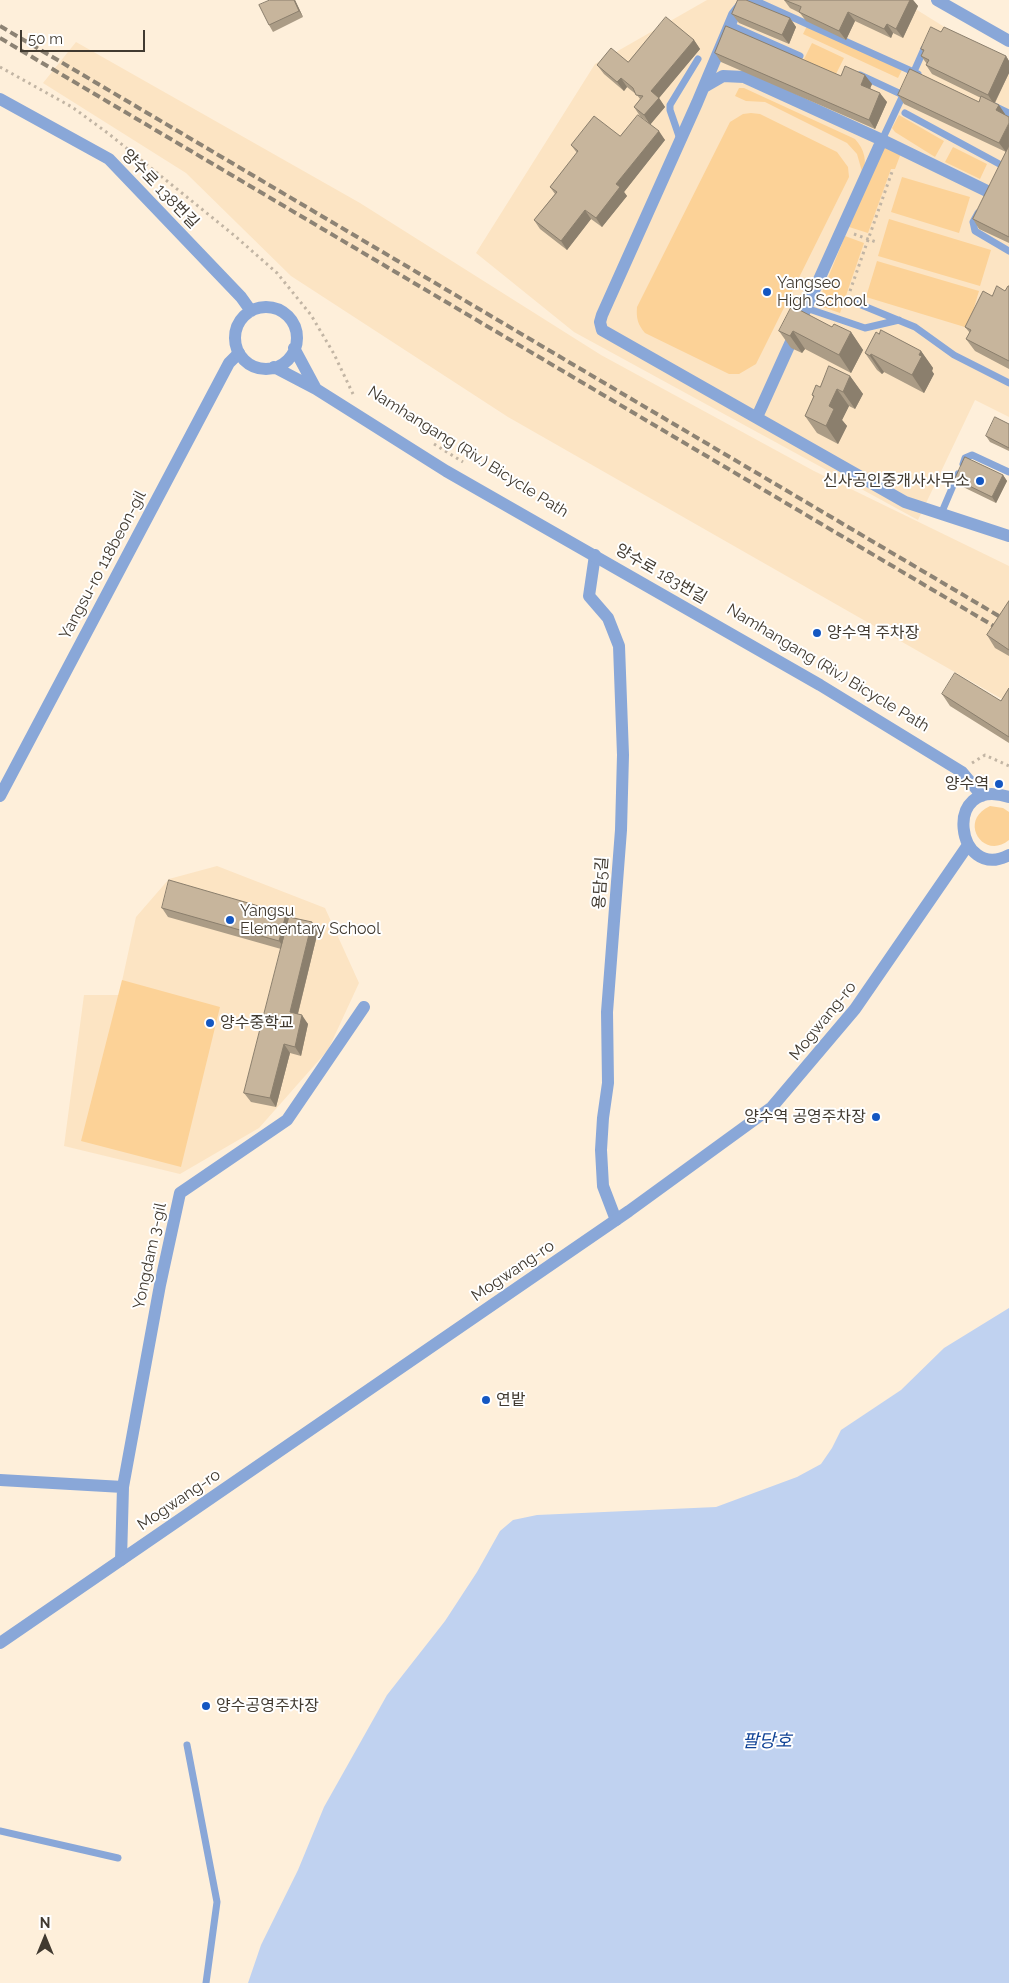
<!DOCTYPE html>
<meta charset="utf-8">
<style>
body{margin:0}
#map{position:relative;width:1009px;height:1983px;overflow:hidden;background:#feefda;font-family:Raleway,sans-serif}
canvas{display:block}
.north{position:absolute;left:20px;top:1913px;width:50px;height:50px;-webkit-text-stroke:4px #fff;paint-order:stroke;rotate:0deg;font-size:14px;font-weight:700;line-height:20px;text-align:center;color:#413a30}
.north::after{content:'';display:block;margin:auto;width:18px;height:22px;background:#413a30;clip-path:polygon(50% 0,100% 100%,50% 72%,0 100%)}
.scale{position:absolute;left:20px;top:30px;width:125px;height:22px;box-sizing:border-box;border:2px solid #413a30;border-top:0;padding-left:6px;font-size:15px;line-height:18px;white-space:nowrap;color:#413a30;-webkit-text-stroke:4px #fff;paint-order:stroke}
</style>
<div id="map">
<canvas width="1009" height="1983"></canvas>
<div class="north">N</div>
<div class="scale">50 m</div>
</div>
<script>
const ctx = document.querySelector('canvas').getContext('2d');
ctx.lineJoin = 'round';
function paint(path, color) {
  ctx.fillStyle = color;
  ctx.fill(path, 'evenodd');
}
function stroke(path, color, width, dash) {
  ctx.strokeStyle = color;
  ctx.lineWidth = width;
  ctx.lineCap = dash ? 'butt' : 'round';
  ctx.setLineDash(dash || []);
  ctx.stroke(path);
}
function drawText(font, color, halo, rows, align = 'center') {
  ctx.font = font + ' Raleway,"Noto Sans KR",sans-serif';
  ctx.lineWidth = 4;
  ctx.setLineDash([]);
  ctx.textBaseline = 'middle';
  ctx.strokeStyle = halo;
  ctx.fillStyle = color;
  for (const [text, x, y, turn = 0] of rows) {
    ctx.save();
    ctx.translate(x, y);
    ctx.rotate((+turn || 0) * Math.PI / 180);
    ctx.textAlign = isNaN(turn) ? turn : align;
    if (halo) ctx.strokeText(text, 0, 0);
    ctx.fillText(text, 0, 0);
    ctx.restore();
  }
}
const built = new Path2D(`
 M707 0H901L1004 64 1009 69V417L975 400 918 520 574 332 476 253 595 64Z
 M76 42 360 203 601 355 814 471 1009 566V703L508 417 291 276 186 173 43 83Z
 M217 866 325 908 359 983 328 1050 259 1128 180 1174 64 1146 84 995H119L136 917 169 879Z`);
const green = new Path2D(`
 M807 26 902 70 898 78 803 34Z
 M812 43 844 58 835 76 803 61Z
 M739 88H744L855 139C865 150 867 161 863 175L857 154 847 143 765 102 746 101 735 96Z
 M751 113 760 114 837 152 848 167 849 177 756 364 739 374H729L645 333C638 325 636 318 637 307L730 122 743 114Z
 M899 115 944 141 935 157 895 132 892 128Z
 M884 147 901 153 895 169H891L868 233 849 227Z
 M953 147 987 164 980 179 945 162Z
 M902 177 970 197 959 233 891 212Z
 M889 219 991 250 980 286 878 256Z
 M845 236 864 243 840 313 817 305Z
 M877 261 979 291 968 328 866 297Z
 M990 806 1003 808 1009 812V840C984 861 957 821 990 806Z
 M122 980 220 1007 181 1167 81 1141Z`);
const water = new Path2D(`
 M1009 1308V1983H248L261 1945 298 1870 324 1807 387 1695 445 1621 477 1572 500 1531 513 1520 537 1515 716 1507 797 1477 821 1464 832 1448 841 1430 901 1390 944 1348Z`);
const path = new Path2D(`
 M0 67 72 107 109 134 235 236 277 273 311 315 334 354 353 394
 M854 234 876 242
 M850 291 893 169
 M434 444 463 462
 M972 763 985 755 1009 766`);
const service = new Path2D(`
 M754 0 918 74
 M730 25 800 56
 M860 75 903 95
 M912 76 924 49
 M994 106 1009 113
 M905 113 1003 166
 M680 139 670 110V105L698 59
 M882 140 904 93
 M978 213 973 222 975 231 1009 251
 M854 302 915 327 954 355 1009 383
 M806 308 865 328 899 320
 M963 464 965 458 972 455 1009 472
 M941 514 958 474
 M187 1745 217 1902 206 1983
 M0 1831 118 1858`);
const minor = new Path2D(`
 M746 0 734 15 697 103 602 315 600 322 602 330 905 502 1009 536
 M937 0 1009 41
 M704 87 723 76 744 77 882 140 989 192
 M757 417 882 140
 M595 555 589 596 608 618 619 646 623 755 621 830 607 1012 608 1083 603 1118 601 1150 603 1186 616 1220
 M0 796 229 363 239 353
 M0 1480 123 1487
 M121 1560 123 1487 160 1285 180 1193 287 1120 364 1007`);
const tertiary = new Path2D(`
 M0 99 109 159 241 297 251 311
 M235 338a31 31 0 1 1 62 0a31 31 0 1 1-62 0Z
 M294 348 316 389
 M274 367 316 389 446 471 820 685 962 772 982 796
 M1009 797C941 775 956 883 1009 855
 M0 1643 629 1211 772 1107 855 1009 968 845`);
const rail = new Path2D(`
 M0 26 1009 622
 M0 38 1009 635`);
const wall = new Path2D(`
 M295 0 303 17 273 32 269 25Z
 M784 0H913L918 6 903 38 893 33 891 38 855 21 846 40 806 21 800 13 790 8Z
 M732 14 790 18 796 27 789 44 739 23Z
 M941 32 1006 56 1009 61V73L995 103 1005 114 1006 152 904 104 898 95 979 102 981 98 932 74 926 65 927 64 921 56 923 52 921 49Z
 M694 40 700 49 659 98 665 107 650 124 665 140 624 192 627 196 602 227 591 219 567 250 540 229 534 220 555 194 550 187 577 153 571 145 620 136 648 122 640 116 634 107 640 99 637 95 627 87 624 91 604 74 597 65 628 62Z
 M715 53 872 84 870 88 887 102 875 129 721 62Z
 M1009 146V243L979 229 973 219Z
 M1009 286V369L975 351 966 339 970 333 965 327 992 296 1005 291Z
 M832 327 851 332 863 350 851 373 805 349 802 353 791 348 779 331Z
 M921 351 933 368 932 371 934 374 924 393 884 372 882 374 877 370 865 353Z
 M850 376 863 394 855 409 849 406 842 420 847 426 838 444 817 433 805 416 814 398 812 395 820 387Z
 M1009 424V451L990 442 986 436Z
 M1003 475 1007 481 996 503 959 485 955 479Z
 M1009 601V656L995 648 987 635Z
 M1009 688V743L950 706 942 694 1001 701Z
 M162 908 286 914 289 917 318 931 298 1014 308 1024 301 1056 290 1053 276 1107 251 1102 244 1093 281 949 168 917Z`);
const shadedWall = new Path2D(`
 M294 0H295L303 17 299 11Z
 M910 0H913L918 6 903 38 896 29Z
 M848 12 855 21 846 40 839 31Z
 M790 18 796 27 789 44 782 35Z
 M887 24 893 33 891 38 884 29Z
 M694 40 700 49 659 98 665 107 650 125 644 115 651 91Z
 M1006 56 1009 61V73L994 104 988 95Z
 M865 75 872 84 868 94 861 85Z
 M621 78 627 87 624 91 617 82Z
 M880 93 887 102 875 129 869 120Z
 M999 105 1005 114 1003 120 996 110Z
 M1009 123V146L1006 152 999 143Z
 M659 131 665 140 624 192 627 196 602 227 596 218 616 184Z
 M585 210 591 219 567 250 561 241Z
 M793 331 805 349 802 353 790 336Z
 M851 332 863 350 851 373 839 355Z
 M921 351 933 368 932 371 934 374 924 393 912 375 919 355Z
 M871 354 884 372 882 374 870 356Z
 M850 376 863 394 855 409 843 392Z
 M837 389 849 406 842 420 847 426 838 444 826 426 829 406Z
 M1003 475 1007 481 996 503 992 497Z
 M286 914 293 923 286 950 279 941Z
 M312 922 318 931 296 1021 290 1012Z
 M302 1015 308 1024 301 1056 295 1047Z
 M284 1044 290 1053 276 1107 270 1098Z`);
const building = new Path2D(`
 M270 0H294L299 11 269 25 259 5Z
 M738 0H746L790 18 782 35 732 14Z
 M785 0H910L896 29 887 24 884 29 848 12 839 31 799 12 801 7Z
 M666 17 694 40 651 91 659 98 644 115 634 107 643 96 636 95 633 88 621 78 617 82 597 65 611 48 628 62Z
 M726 26 841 76 845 66 865 75 861 85 880 93 869 120 715 53Z
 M931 27 941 32 944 27 1006 56 988 95 926 65 929 60 921 56 924 50 921 49Z
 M910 69 979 102 981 96 999 105 996 110 1009 117V123L999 143 898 95Z
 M638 115 659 131 616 184 620 187 596 218 585 210 561 241 534 220 557 192 550 187 578 151 571 145 594 116 620 136Z
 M1009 146V237L973 219Z
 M997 286 1005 291 1008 286H1009V361L966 339 971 330 965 327 983 291 992 296Z
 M792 306 832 327 834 324 851 332 839 355 793 331 790 336 779 331Z
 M881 330 921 351 919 355 922 356 912 375 871 354 870 356 865 353 876 332 879 334Z
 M829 366 850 376 843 392 837 389 829 406 834 409 826 426 805 416 814 396 812 395 816 385 820 387Z
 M995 417 1009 424V448L986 436Z
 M965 457 1003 475 992 497 955 479Z
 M1009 601V650L987 635Z
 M955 673 1001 701 1009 688V737L942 694Z
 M169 880 286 914 279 941 162 908Z
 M289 917 312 922 290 1012 302 1015 295 1047 284 1044 270 1098 244 1093Z`);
const markers = [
 [767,292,5,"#1457c2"],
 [980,481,5,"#1457c2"],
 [817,633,5,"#1457c2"],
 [999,784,5,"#1457c2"],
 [230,920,5,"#1457c2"],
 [210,1023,5,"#1457c2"],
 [876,1117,5,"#1457c2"],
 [486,1400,5,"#1457c2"],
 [206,1706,5,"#1457c2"]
];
const streetNames = [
 ["양수로 138번길",160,189,46],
 ["Namhangang (Riv.) Bicycle Path",468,452,32],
 ["Yangsu-ro 118beon-gil",103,565,-62],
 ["양수로 183번길",661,574,30],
 ["Namhangang (Riv.) Bicycle Path",828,668,31],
 ["용담5길",601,883,-86],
 ["Mogwang-ro",823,1021,-51],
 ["Yongdam 3-gil",150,1256,-78],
 ["Mogwang-ro",513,1271,-34],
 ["Mogwang-ro",179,1500,-34]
];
const poiNames = [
 ["Yangseo",777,283],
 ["High School",777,301],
 ["신사공인중개사사무소",970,481,"right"],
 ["양수역 주차장",827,633],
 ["양수역",989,784,"right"],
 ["Yangsu",240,911],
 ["Elementary School",240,929],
 ["양수중학교",220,1023],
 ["양수역 공영주차장",866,1117,"right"],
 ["연밭",496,1400],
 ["양수공영주차장",216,1706]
];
const waterNames = [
 ["팔당호",767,1742]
];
paint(built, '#fce4c3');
paint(green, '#fcd297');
paint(water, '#c0d2f0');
stroke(path, '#c2b5a4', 3, [2.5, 4]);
stroke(service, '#89a7d8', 7);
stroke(minor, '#89a7d8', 12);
stroke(tertiary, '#89a7d8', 12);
stroke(rail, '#8d8374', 4, [8, 4]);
paint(wall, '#ab9c86');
paint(shadedWall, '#8b7f6d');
paint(building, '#c7b59c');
stroke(building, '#8b7f6d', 1);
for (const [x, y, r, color] of markers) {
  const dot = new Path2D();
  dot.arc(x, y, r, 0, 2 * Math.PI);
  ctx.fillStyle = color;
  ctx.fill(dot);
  stroke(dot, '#fff', 2);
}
drawText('16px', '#413a30', '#fff', streetNames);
drawText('16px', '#413a30', '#fff', poiNames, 'left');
drawText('italic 18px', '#0f4295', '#fff', waterNames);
</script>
